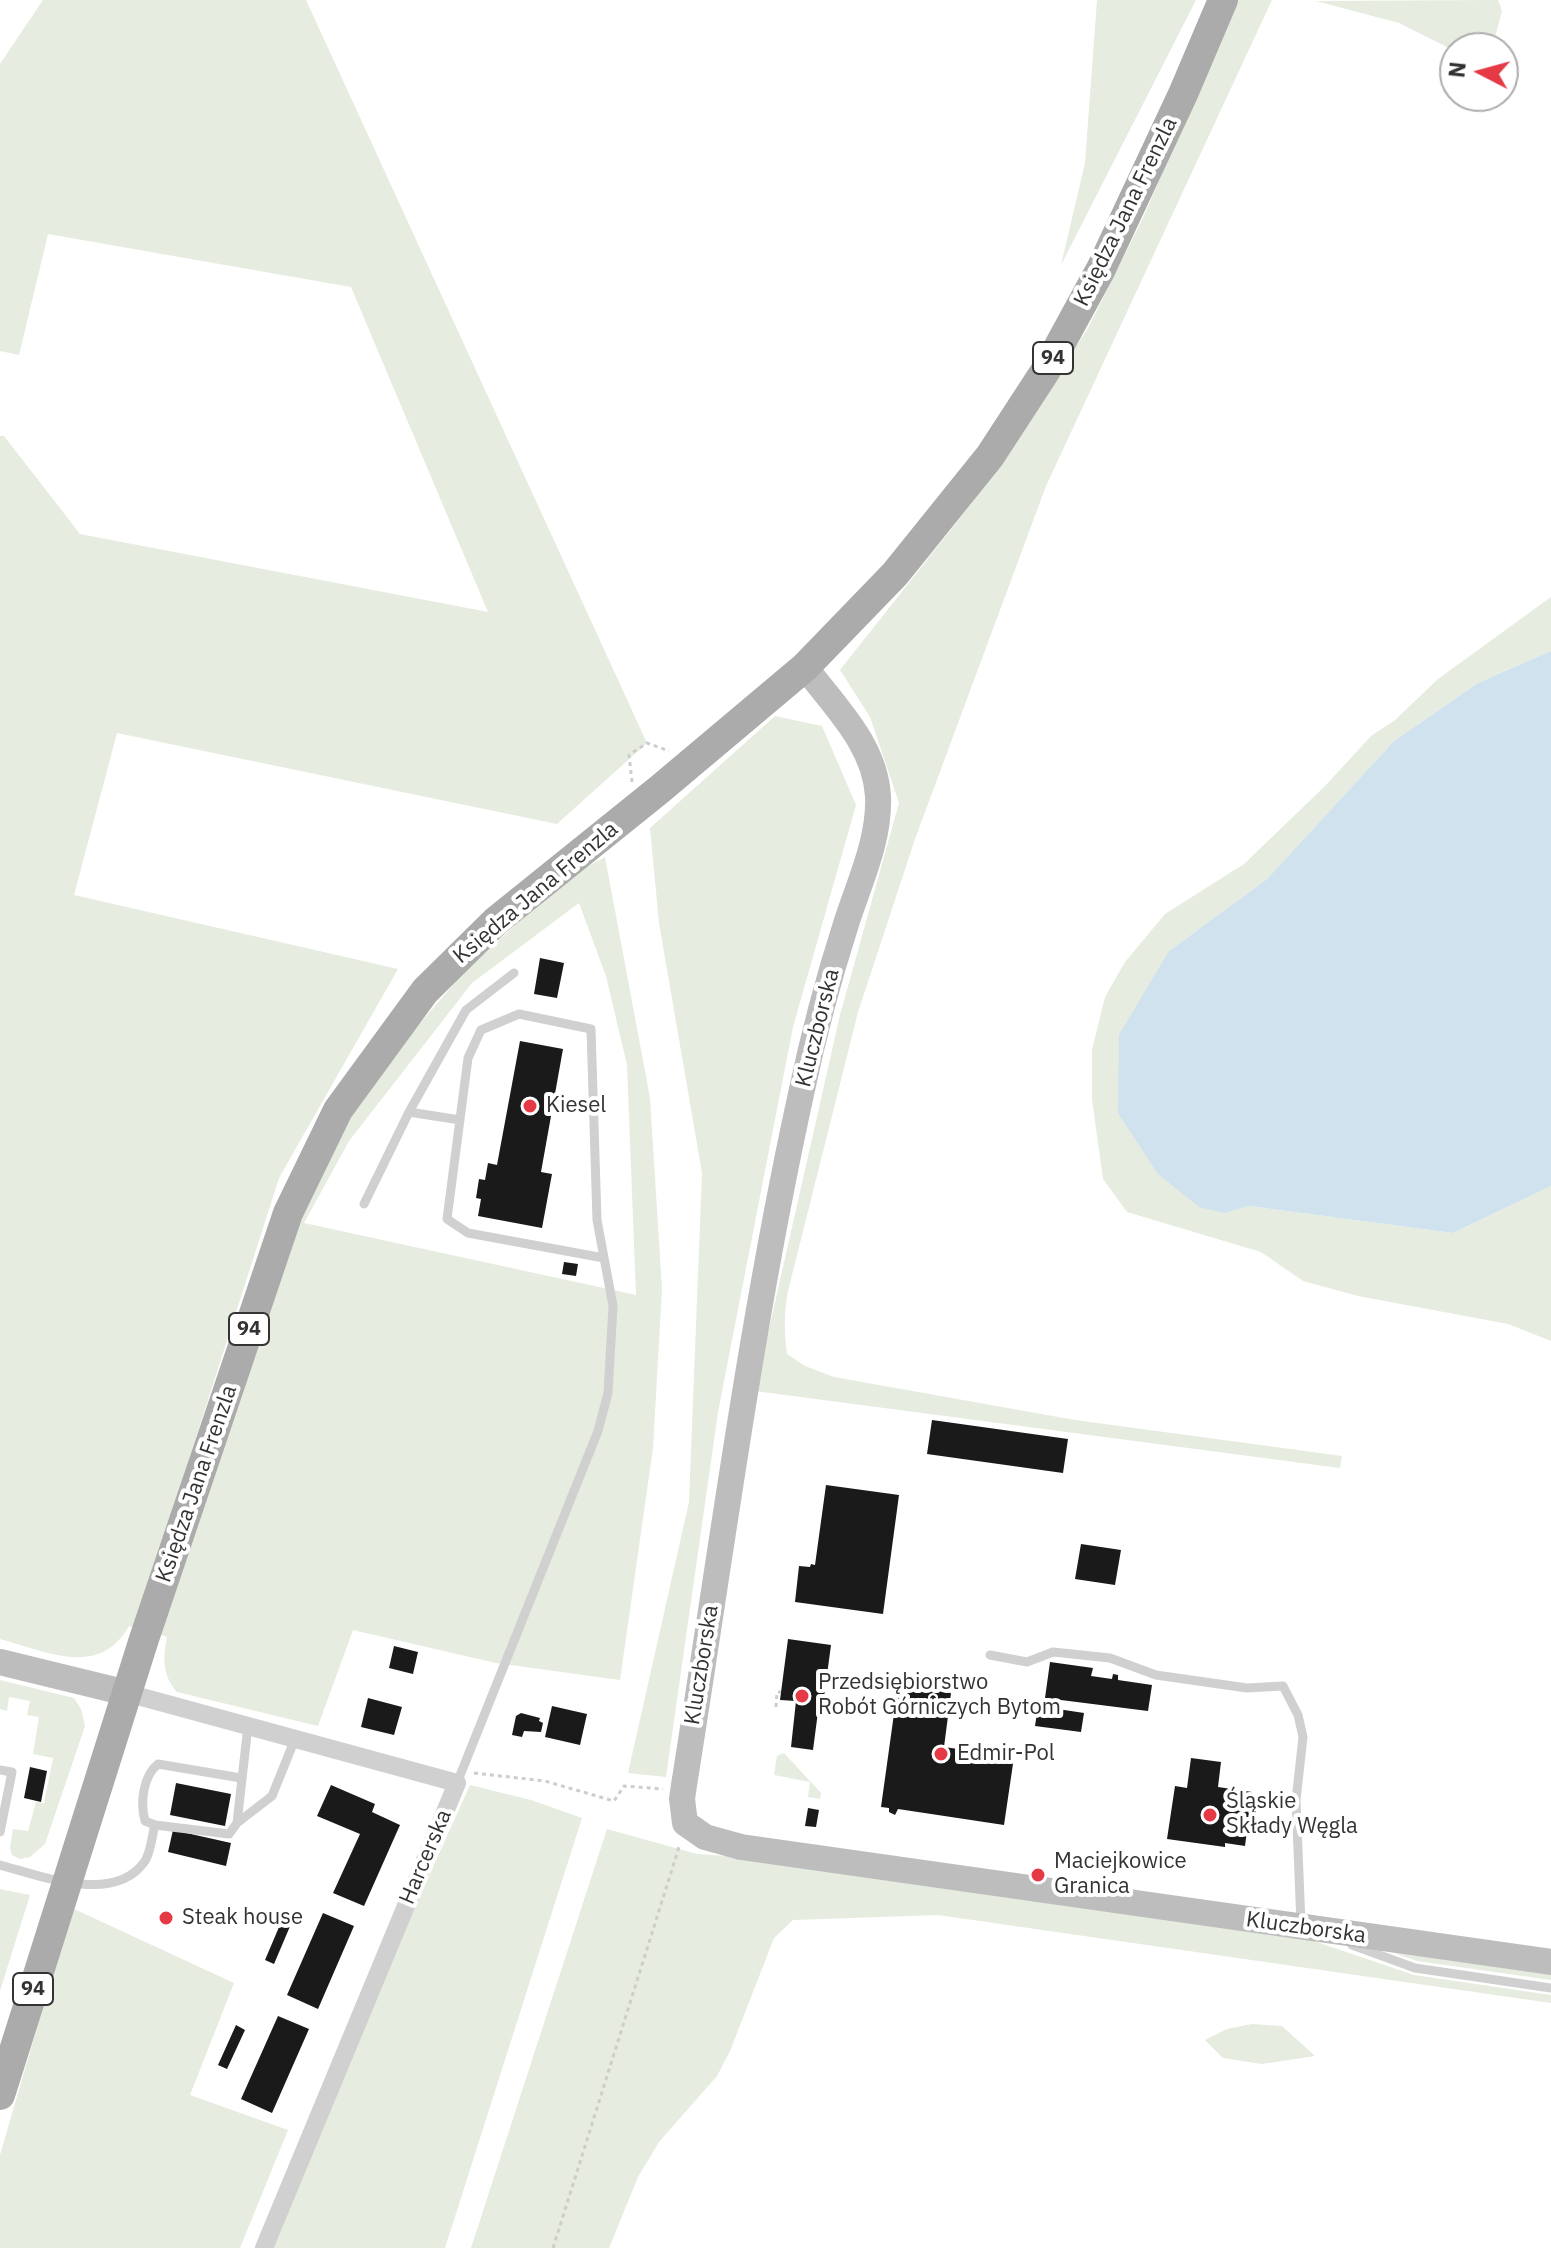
<!DOCTYPE html>
<meta charset="utf-8">
<style>
body{margin:0}
#map{position:relative;width:1551px;height:2248px;overflow:hidden;background:#fff;font-family:"IBM Plex Sans",sans-serif}
canvas{display:block}
.north{position:absolute;left:1439px;top:32px;width:80px;height:80px;box-sizing:border-box;background:#fff;border:2px solid #adadad;border-radius:50%;rotate:276deg;font-size:22px;font-weight:700;line-height:32px;text-align:center;color:#333}
.north::after{content:'';display:block;margin:auto;width:28px;height:36px;background:#e63946;clip-path:polygon(50% 0,100% 100%,50% 72%,0 100%)}
</style>
<div id="map">
<canvas width="1551" height="2248"></canvas>
<div class="north">N</div>
</div>
<script>
const ctx = document.querySelector('canvas').getContext('2d');
ctx.lineJoin = 'round';
function paint(path, color) {
  ctx.fillStyle = color;
  ctx.fill(path, 'evenodd');
}
function stroke(path, color, width, dash) {
  ctx.strokeStyle = color;
  ctx.lineWidth = width;
  ctx.lineCap = dash ? 'butt' : 'round';
  ctx.setLineDash(dash || []);
  ctx.stroke(path);
}
function drawText(font, color, halo, rows, align = 'center') {
  ctx.font = font + ' "IBM Plex Sans",sans-serif';
  ctx.lineWidth = 8;
  ctx.setLineDash([]);
  ctx.textBaseline = 'middle';
  ctx.strokeStyle = halo;
  ctx.fillStyle = color;
  for (const [text, x, y, turn = 0] of rows) {
    ctx.save();
    ctx.translate(x, y);
    ctx.rotate((+turn || 0) * Math.PI / 180);
    ctx.textAlign = isNaN(turn) ? turn : align;
    if (halo) ctx.strokeText(text, 0, 0);
    ctx.fillText(text, 0, 0);
    ctx.restore();
  }
}
const green = new Path2D(`
 M43 0H306L647 743 557 824 117 733 74 895 398 969 279 1178 135 1628 129 1626C99 1679 46 1651 0 1639V436H4L80 534 488 612 351 287 48 234 19 355 0 351V64Z
 M1097 0H1196L1061 265 1085 163Z
 M1237 0H1272L1046 486 915 839 858 1012 788 1291C784 1313 784 1332 787 1354L805 1366 834 1377 1075 1420 1342 1456 1340 1468 755 1391 840 1015 899 803 870 717 840 670 971 504 1087 330 1143 218Z
 M1498 0 1502 11 1492 48H1455V51L1399 23 1316 1Z
 M1551 597V651L1478 683 1394 741 1267 879 1169 951 1225 1213 1249 1206 1453 1233 1551 1186V1341L1508 1324 1358 1296 1303 1281 1261 1252 1127 1212 1103 1179 1092 1099V1050L1105 997 1125 962 1165 914 1244 864 1325 786 1372 735 1394 721 1438 679Z
 M775 716 822 726 856 805 793 1027 718 1412 666 1777 628 1773 689 1502 702 1173 659 923 650 828Z
 M605 857 650 1098 662 1289 653 1448 620 1680 496 1663 353 1630 318 1726 177 1692C162 1675 163 1658 167 1637L159 1634 297 1221 338 1131 393 1055 464 972 568 877ZM579 903 606 976 627 1065 636 1295 304 1223 349 1141 472 983Z
 M0 1680 74 1698 81 1709 85 1726 45 1844 30 1857 20 1859 12 1855 10 1848 13 1829 28 1831 36 1802 44 1803 53 1758 33 1754 39 1717 27 1715 30 1701 9 1697 7 1711 0 1709Z
 M784 1753 821 1793 820 1799 808 1797 810 1782 774 1775 777 1756Z
 M470 1785 531 1800 582 1818 445 2248H272L390 1962Z
 M607 1829 697 1854 741 1857 1305 1938 1414 1975 1551 1995V2003L938 1915 793 1920 774 1938 730 2051 717 2076 659 2142 638 2177 609 2248H471Z
 M0 1889 30 1895 0 1991Z
 M72 1908 234 1983 190 2095 288 2130 240 2248H0V2155Z
 M1394 1953 1551 1973V1980L1417 1961Z
 M1252 2024 1282 2026 1315 2056 1262 2064 1223 2058 1205 2040 1227 2029Z`);
const water = new Path2D(`
 M1551 651V1186L1453 1233 1249 1206 1225 1213 1199 1207 1158 1174 1118 1113 1119 1035 1169 951 1267 879 1394 741 1478 683Z`);
const building = new Path2D(`
 M540 958 564 963 557 998 534 994Z
 M520 1041 563 1049 541 1172 552 1174 542 1228 478 1216 481 1199 476 1198 479 1179 485 1180 488 1163 497 1165Z
 M564 1262 578 1264 576 1276 562 1274Z
 M932 1420 1068 1439 1063 1473 927 1454Z
 M826 1485 899 1495 883 1614 795 1602 799 1566 810 1567 811 1564 815 1565Z
 M1081 1544 1121 1550 1115 1585 1075 1579Z
 M788 1639 831 1645 823 1705 819 1704 813 1750 791 1747 796 1701 780 1700Z
 M394 1646 418 1652 413 1674 389 1668Z
 M1050 1662 1093 1668 1091 1676 1112 1679 1113 1674 1118 1675V1680L1152 1685 1148 1711 1045 1698Z
 M898 1685 951 1693 944 1747 1014 1757 1004 1825 898 1809 895 1815 889 1812V1808L881 1807Z
 M368 1698 402 1707 394 1735 361 1727Z
 M552 1706 587 1714 580 1745 545 1737Z
 M1038 1706 1084 1713 1081 1732 1035 1726Z
 M521 1713 540 1718 539 1721 543 1723 541 1732 524 1731 522 1737 512 1735 516 1716Z
 M1191 1758 1221 1762 1218 1787 1252 1792 1245 1846 1225 1843V1847L1167 1839 1175 1786 1187 1788Z
 M30 1767 47 1771 41 1802 24 1798Z
 M176 1783 231 1794 225 1826 170 1815Z
 M331 1785 375 1804 372 1812 400 1825 364 1906 333 1893 360 1834 317 1816Z
 M808 1808 819 1810 816 1827 805 1826Z
 M173 1830 231 1843 226 1866 168 1852Z
 M323 1913 354 1926 318 2009 287 1995Z
 M282 1920 291 1924 274 1964 265 1960Z
 M278 2016 309 2029 272 2113 241 2099Z
 M236 2025 245 2030 227 2069 218 2065Z`);
const path = new Path2D(`
 M632 782 629 755 647 743 669 751
 M776 1707 777 1692H781
 M474 1773 545 1781 614 1801 624 1786 663 1789
 M553 2248 679 1847`);
const lane = new Path2D(`
 M409 1112 460 1120
 M364 1204 409 1112 466 1010 514 973
 M990 1655 1027 1662 1053 1652 1110 1658 1156 1675 1247 1688 1283 1686 1298 1715 1303 1737 1296 1800 1301 1924
 M0 1770 12 1772 0 1832
 M457 1783 598 1431 608 1393 613 1306 597 1220 591 1029 519 1014 481 1030 468 1058 447 1219 468 1233 604 1258
 M237 1823 272 1796 295 1739
 M155 1825 145 1821C140 1803 143 1776 158 1764L241 1778
 M0 1865C41 1876 115 1905 145 1861 151 1852 152 1835 155 1825L229 1834 237 1823 248 1726
 M1352 1945 1415 1968 1551 1988`);
const street = new Path2D(`
 M127 1693 457 1783 264 2248`);
const secondary = new Path2D(`
 M805 667C834 706 875 744 878 796 880 840 859 883 846 924 828 980 813 1037 801 1094 751 1322 721 1554 684 1785L682 1799 685 1823 705 1837 741 1847 1551 1962
 M0 1662 127 1693`);
const primary = new Path2D(`
 M0 2095 144 1639 288 1213 338 1110 425 991 496 921 660 789 805 667 895 574 990 456 1046 370 1101 269 1183 94 1223 0`);
const markers = [
 [530,1106,8,"#e63946"],
 [802,1696,8,"#e63946"],
 [941,1754,8,"#e63946"],
 [1210,1815,8,"#e63946"],
 [1038,1875,8,"#e63946"],
 [166,1918,8,"#e63946"]
];
const shields = [
 [1053,358,40],
 [249,1329,40],
 [33,1989,40]
];
const shieldNames = [
 ["94",1053,358],
 ["94",249,1329],
 ["94",33,1989]
];
const streetNames = [
 ["Księdza Jana Frenzla",1126,212,-64],
 ["Księdza Jana Frenzla",536,893,-40],
 ["Kluczborska",818,1028,-76],
 ["Księdza Jana Frenzla",197,1484,-71],
 ["Kluczborska",702,1665,-81],
 ["Harcerska",426,1857,-67],
 ["Kluczborska",1306,1928,8]
];
const poiNames = [
 ["Kiesel",546,1106],
 ["Przedsiębiorstwo",818,1683],
 ["Robót Górniczych Bytom",818,1708],
 ["Edmir-Pol",957,1754],
 ["Śląskie",1226,1802],
 ["Składy Węgla",1226,1827],
 ["Maciejkowice",1054,1862],
 ["Granica",1054,1887],
 ["Steak house",182,1918]
];
paint(green, '#e6ecdf');
paint(water, '#cfe2ee');
paint(building, '#1a1a1a');
stroke(path, '#cdcdcd', 3, [4, 4]);
stroke(lane, '#d0d0d0', 9);
stroke(street, '#d0d0d0', 18);
stroke(secondary, '#bdbdbd', 26);
stroke(primary, '#ababab', 30);
for (const [x, y, r, color] of markers) {
  const dot = new Path2D();
  dot.arc(x, y, r, 0, 2 * Math.PI);
  ctx.fillStyle = color;
  ctx.fill(dot);
  stroke(dot, '#fff', 3);
}
for (const [x, y, w] of shields) {
  const box = new Path2D();
  box.roundRect(x - w / 2, y - 16, w, 32, 6);
  ctx.fillStyle = '#fff';
  ctx.fill(box);
  stroke(box, '#333', 2);
}
drawText('bold 20px', '#333', null, shieldNames);
drawText('22px', '#333', '#fff', streetNames);
drawText('22px', '#333', '#fff', poiNames, 'left');
</script>
